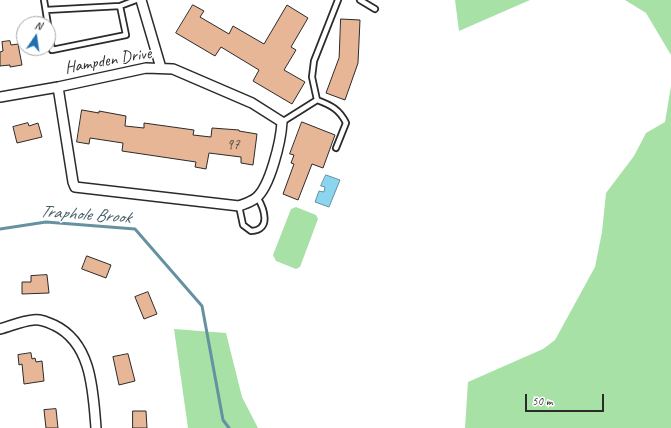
<!DOCTYPE html>
<style>
body{margin:0}
#map{position:relative;width:671px;height:428px;overflow:hidden;background:#fff;font-family:Caveat,sans-serif}
canvas{display:block}
.north{position:absolute;left:16px;top:16px;width:40px;height:40px;box-sizing:border-box;background:#fff;border:1px solid #aaa;border-radius:50%;rotate:13deg;font-size:11px;font-weight:700;line-height:16px;text-align:center;color:#2b2b2b}
.north::after{content:'';display:block;margin:auto;width:14px;height:18px;background:#1f6fb2;clip-path:polygon(50% 0,100% 100%,50% 72%,0 100%)}
.scale{position:absolute;left:525px;top:394px;width:79px;height:18px;box-sizing:border-box;border:2px solid #2b2b2b;border-top:0;padding-left:5px;font-size:12px;line-height:14px;white-space:nowrap;color:#2b2b2b;-webkit-text-stroke:3px #fff;paint-order:stroke}
</style>
<div id="map">
<canvas width="671" height="428"></canvas>
<div class="north">N</div>
<div class="scale">50 m</div>
</div>
<script>
const ctx = document.querySelector('canvas').getContext('2d');
ctx.lineJoin = 'round';
function paint(path, color) {
  ctx.fillStyle = color;
  ctx.fill(path, 'evenodd');
}
function stroke(path, color, width, dash) {
  ctx.strokeStyle = color;
  ctx.lineWidth = width;
  ctx.lineCap = dash ? 'butt' : 'round';
  ctx.setLineDash(dash || []);
  ctx.stroke(path);
}
function drawText(font, color, halo, rows, align = 'center') {
  ctx.font = font + ' Caveat,sans-serif';
  ctx.lineWidth = 3;
  ctx.setLineDash([]);
  ctx.textBaseline = 'middle';
  ctx.strokeStyle = halo;
  ctx.fillStyle = color;
  for (const [text, x, y, turn = 0] of rows) {
    ctx.save();
    ctx.translate(x, y);
    ctx.rotate((+turn || 0) * Math.PI / 180);
    ctx.textAlign = isNaN(turn) ? turn : align;
    if (halo) ctx.strokeText(text, 0, 0);
    ctx.fillText(text, 0, 0);
    ctx.restore();
  }
}
const green = new Path2D(`
 M455 0H530L459 31Z
 M625 0H671V55L646 13Z
 M671 86V428H465L468 382 543 349 555 340 595 267 602 232 606 193 634 156 646 133 665 122Z
 M296 207 316 215 318 219 300 267 296 269 276 261 273 255 291 209Z
 M174 329 226 333 242 397 258 428H188Z`);
const water = new Path2D(`
 M326 175 340 180 329 207 315 202 319 191 324 192 325 187 321 186Z`);
const stream = new Path2D(`
 M0 229 46 222 135 229 202 306 223 420 229 428`);
const building = new Path2D(`
 M193 5 204 11 200 17 229 34 233 26 264 44 287 5 308 18 291 47 296 50 284 70 305 82 292 104 253 81 259 70 221 47 215 56 176 33Z
 M341 19 360 20 358 63 345 100 326 93 339 58Z
 M10 41 11 45 18 44 22 65 10 67V65L0 66V52L3 51 2 42Z
 M82 110 99 113V111L126 116 125 126 144 128V123L194 130 193 135 211 137 212 128 239 130V131L257 134 253 165 241 163V157L209 153 206 169 195 167 196 162 122 151 123 143 90 138 89 144 77 142Z
 M302 122 335 135 323 168 312 164 298 200 283 194 294 164 291 163 294 155 290 154Z
 M28 123 29 126 38 123 42 137 17 143 13 127Z
 M87 256 111 265 106 278 82 269Z
 M47 275 49 293 22 294V282H31V276Z
 M148 292 157 314 144 319 135 297Z
 M31 353 32 359 35 358 36 362 42 361 44 381 24 384 22 364 19 365 18 355Z
 M128 354 135 381 119 385 113 357Z
 M56 409 58 428H46L44 410Z
 M133 411H146L147 428H133Z`);
const service = new Path2D(`
 M44 0 52 50 126 35 120 6 136 0
 M360 0 375 9
 M46 10 120 6
 M317 100C331 105 340 110 346 123L336 148
 M282 122 317 100 312 77 314 61 338 0
 M239 206 243 225 251 231C272 230 264 208 257 197`);
const minor = new Path2D(`
 M141 0 161 68
 M0 97 58 87 146 68 173 69 252 103 282 122C281 141 270 187 256 198 251 202 244 204 239 206L75 187 73 182 58 87
 M0 329C11 326 22 321 33 320 41 319 47 322 54 325 92 343 93 391 96 428`);
const numberNames = [
 ["97",233,145]
];
const streetNames = [
 ["Hampden Drive",108,61,-10]
];
const waterNames = [
 ["Traphole Brook",85,215,4]
];
paint(green, '#a7e1a6');
paint(water, '#8cd5ee');
stroke(water, '#6591a0', 1);
stroke(stream, '#6591a0', 3);
paint(building, '#e6b697');
stroke(building, '#2b2b2b', 1);
stroke(service, '#2b2b2b', 8);
stroke(minor, '#2b2b2b', 12);
stroke(service, '#fff', 4.5);
stroke(minor, '#fff', 9);
drawText('15px', '#5a4e46', null, numberNames);
drawText('17px', '#2b2b2b', '#fff', streetNames);
drawText('italic 18px', '#485e66', '#fff', waterNames);
</script>
